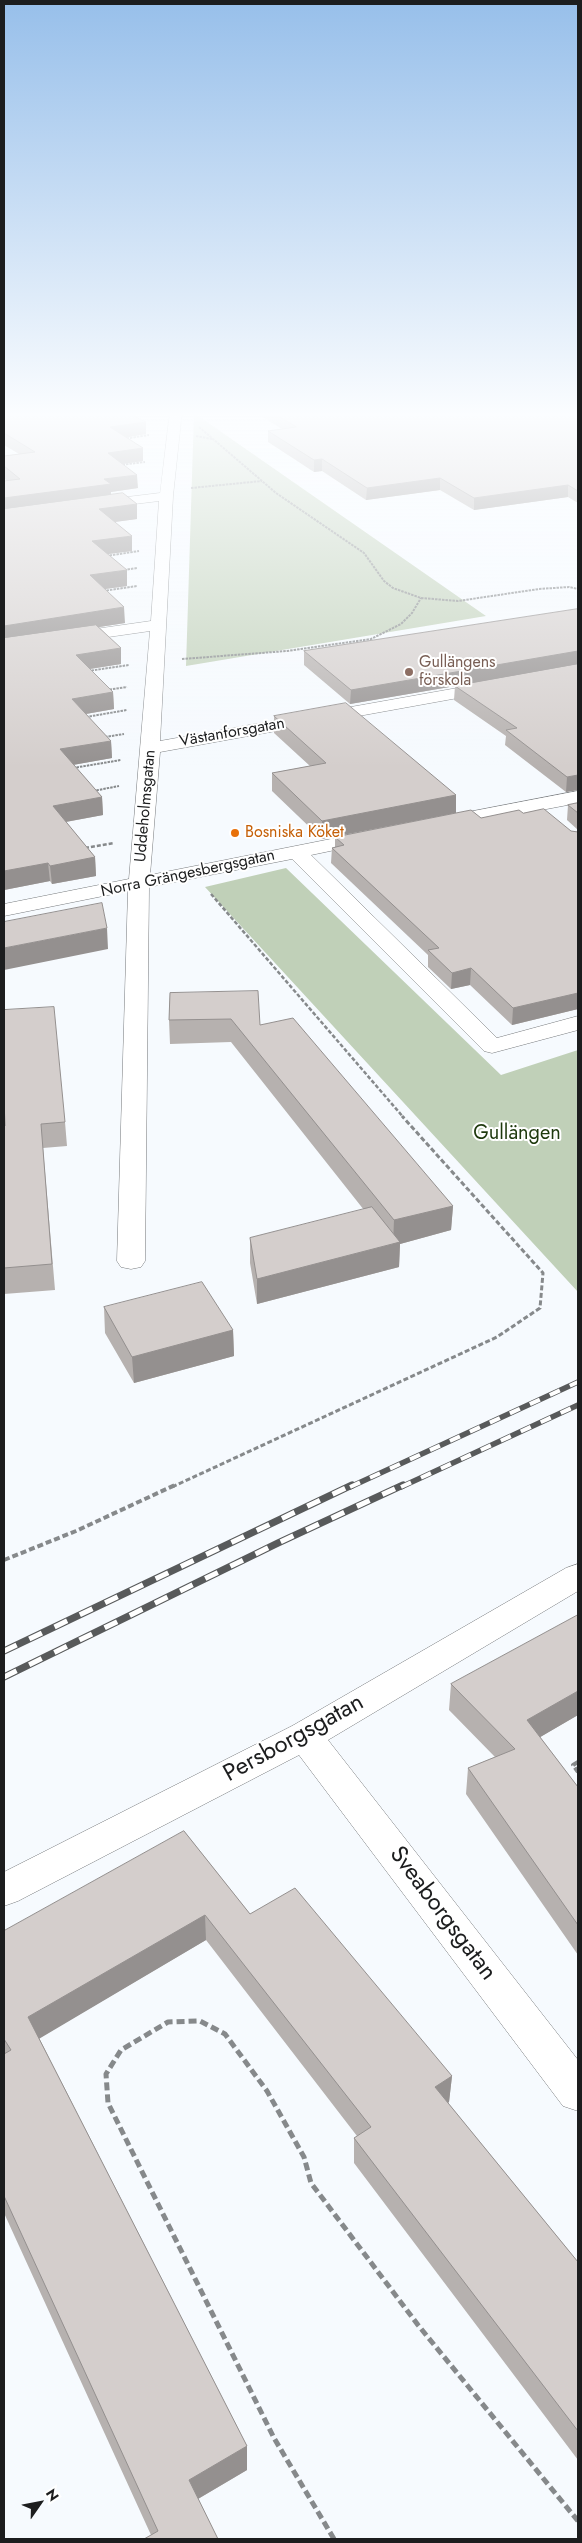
<!DOCTYPE html>
<meta charset="utf-8">
<style>
body{margin:0}
#map{position:relative;width:582px;height:2543px;overflow:hidden;background:#f6fafe;font-family:Jost,sans-serif}
canvas{display:block}
.frame{position:absolute;inset:0;border:5px solid #1c1d1e;pointer-events:none}
.north{position:absolute;left:15px;top:2478px;width:50px;height:50px;-webkit-text-stroke:4px #fff;paint-order:stroke;rotate:57deg;font-size:14px;font-weight:700;line-height:20px;text-align:center;color:#1c1d1e}
.north::after{content:'';display:block;margin:auto;width:18px;height:22px;background:#1c1d1e;clip-path:polygon(50% 0,100% 100%,50% 72%,0 100%)}
</style>
<div id="map">
<canvas width="582" height="2543"></canvas>
<div class="frame"></div>
<div class="north">N</div>
</div>
<script>
const ctx = document.querySelector('canvas').getContext('2d');
ctx.lineJoin = 'round';
function paint(path, color) {
  ctx.fillStyle = color;
  ctx.fill(path, 'evenodd');
}
function stroke(path, color, width, dash) {
  ctx.strokeStyle = color;
  ctx.lineWidth = width;
  ctx.lineCap = dash ? 'butt' : 'round';
  ctx.setLineDash(dash || []);
  ctx.stroke(path);
}
function drawText(font, color, halo, rows, align = 'center') {
  ctx.font = font + ' Jost,sans-serif';
  ctx.lineWidth = 4;
  ctx.setLineDash([]);
  ctx.textBaseline = 'middle';
  ctx.strokeStyle = halo;
  ctx.fillStyle = color;
  for (const [text, x, y, turn = 0] of rows) {
    ctx.save();
    ctx.translate(x, y);
    ctx.rotate((+turn || 0) * Math.PI / 180);
    ctx.textAlign = isNaN(turn) ? turn : align;
    if (halo) ctx.strokeText(text, 0, 0);
    ctx.fillText(text, 0, 0);
    ctx.restore();
  }
}
const green = new Path2D(`
 M194 413 486 616 186 666Z
 M286 868 501 1075 578 1050V1292L205 887Z`);
const pathFar4 = new Path2D(`
 M199 427 276 493 364 553 384 581 393 588 421 598 458 601 539 589 569 587 578 589
 M196 436 212 439
 M123 439 149 435
 M119 465 145 462
 M191 488 262 481
 M106 556 139 551
 M124 570 137 568
 M103 591 137 586
 M182 659 287 651 371 639 401 624 412 613 421 598
 M88 671 129 665
 M106 690 127 687
 M86 717 127 710
 M105 737 124 734
 M73 768 121 760
 M93 791 119 786`);
const pathFar3 = new Path2D(`
 M85 848 114 843
 M211 894 404 1118`);
const pathFar2 = new Path2D(`
 M172 1487 497 1337 540 1308 543 1273 402 1116`);
const pathFar1 = new Path2D(`
 M4 1560 76 1531 175 1485
 M578 1762 573 1765 578 1772`);
const path = new Path2D(`
 M334 2539 274 2438 108 2103 106 2074 121 2050 168 2022 200 2021 225 2034 267 2091 304 2157 311 2183 418 2325 578 2521`);
const minor = new Path2D(`
 M170 412H182L173 496 160 741 491 682 497 683 500 687 497 691 491 692 160 752 150 875 371 831 378 833 381 837 378 841 311 855 497 1038 578 1016V1030L492 1053 484 1051 292 859 149 887 145 1261 141 1267 131 1269 121 1267 117 1261 128 891 4 916V904L129 879 150 631 4 652V642L151 621 159 501 94 509 87 505 94 501 160 493Z
 M578 791V803L442 829 435 827 432 823 435 819 442 817Z
 M578 1564V1591L328 1740 578 2060V2111L563 2106 299 1755 18 1901 4 1906V1872L292 1726 566 1568Z`);
const railFar1 = new Path2D(`
 M350 1487 578 1382
 M401 1487 578 1405`);
const rail = new Path2D(`
 M4 1651 352 1485
 M4 1677 278 1543 403 1485`);
const wall = new Path2D(`
 M4 412 146 422V434L126 437 143 461 122 464 138 488 111 492V495L137 504V519L114 522 132 551 107 554 127 586 104 589 125 623 99 627 121 648V664L90 669 113 692 114 709 86 714 111 741 112 758 73 765 102 797 103 815 66 822 95 857 96 876 52 884 50 881 4 890V481H7L4 478V456L19 454 4 445Z
 M255 412H578V503L568 497 474 510 440 490 366 500 322 471 314 472 268 442V431L282 429Z
 M578 609V790L566 792 505 745 506 736 454 700 455 686 490 680 350 704 304 665V651Z
 M274 716 456 795V813L322 839 272 791V773L310 766 274 733Z
 M578 803V830L567 820 568 805Z
 M523 813 571 831 578 832V1009L512 1025 470 985 451 989 428 967V955L331 863 332 848 335 847V837Z
 M170 993 260 1025 453 1206 451 1230 400 1244 399 1267 257 1304 250 1263V1238L364 1210 231 1042 170 1044 169 1020Z
 M65 1122 67 1146 43 1148 55 1290 4 1294V1126Z
 M104 1307 233 1330 234 1356 134 1383 105 1333Z
 M578 1615V1715L540 1737 578 1787V1955L466 1794 468 1768 495 1757 449 1710 451 1684Z
 M184 1831 250 1914 452 2076 449 2102 448 2103 578 2262V2460L354 2163V2138L357 2136 206 1940 39 2038 247 2446V2470L198 2499 218 2539 151 2535 4 2213V1931Z`);
const shadedWall = new Path2D(`
 M146 422V434L111 440 110 427Z
 M143 448V461L109 466 108 453Z
 M322 459V471L314 472V460Z
 M137 475 138 488 111 492V497L4 511V498L104 479Z
 M440 478V490L366 500 367 488Z
 M568 485V497L474 510V498Z
 M137 504V519L100 524 99 509Z
 M132 536V551L93 556 92 541Z
 M127 570V586L91 591 90 575Z
 M124 607 125 623 4 642V626Z
 M121 648V664L77 671 76 655Z
 M578 651V665L350 704 351 690Z
 M113 692 114 709 74 716 72 699Z
 M111 741 112 758 61 767 60 749Z
 M578 775V790L566 792 567 777Z
 M456 795V813L322 839V821Z
 M102 797 103 815 54 824 53 806Z
 M95 857 96 876 52 884 50 866Z
 M48 863 50 881 4 890V871Z
 M107 928 108 949 4 970V948Z
 M471 968 470 985 451 989 452 973Z
 M578 993V1009L512 1025 513 1008Z
 M453 1206 451 1230 400 1244 399 1267 257 1304V1279L393 1244 394 1220Z
 M233 1330 234 1356 134 1383 132 1357Z
 M578 1691V1715L525 1746 527 1720Z
 M205 1915 206 1940 32 2043 28 2017Z
 M452 2076 449 2102 433 2113 435 2087Z
 M247 2446V2470L191 2503 189 2480Z`);
const building = new Path2D(`
 M4 412H126L146 422 110 427 143 448 108 453 137 475 104 479 111 484 4 498V481L20 479 4 466V456L35 452 4 433Z
 M272 412H578V491L568 485 474 498 440 478 367 488 322 459 314 460 268 431 296 427Z
 M123 493 137 504 99 509 132 536 92 541 127 570 90 575 124 607 4 626V509Z
 M578 609V651L351 690 304 651Z
 M96 625 121 648 76 655 113 692 72 699 111 741 60 749 102 797 53 806 95 857 50 866 48 863 4 871V638Z
 M578 664V775L567 777 506 730 517 728 455 686Z
 M346 703 456 795 322 821 272 773 326 763 274 716Z
 M578 803V813L568 805Z
 M544 809 571 831 578 832V993L513 1008 471 968 452 973 428 950 439 948 332 848 344 845 335 837 471 810 481 818 519 810 523 813Z
 M102 903 107 928 4 948V922Z
 M258 991 260 1025 293 1018 453 1206 394 1220 231 1019 169 1020 170 993Z
 M54 1007 65 1122 41 1124 52 1264 4 1268V1126H5L4 1100V1010Z
 M372 1207 400 1242 257 1279 250 1238Z
 M202 1282 233 1330 132 1357 104 1307Z
 M578 1615V1691L527 1720 578 1787V1925L468 1768 515 1749 451 1684Z
 M184 1831 250 1914 295 1888 452 2076 435 2087 578 2262V2431L354 2138 371 2127 205 1915 28 2017 247 2446 189 2480 218 2539H144L158 2531 4 2196V2054L11 2050 4 2039V1931Z`);
const markers = [
 [409,672,5,"#8d6e63"],
 [235,833,5,"#e8710a"]
];
const farEducationnames = [
 ["Gullängens",419,663],
 ["förskola",419,681]
];
const farStreetnames = [
 ["Västanforsgatan",232,733,-10],
 ["Uddeholmsgatan",146,806,-85],
 ["Norra Grängesbergsgatan",188,874,-12]
];
const farFoodnames = [
 ["Bosniska Köket",245,833]
];
const parkNames = [
 ["Gullängen",517,1134]
];
const nearStreetnames = [
 ["Persborgsgatan",294,1739,-29],
 ["Sveaborgsgatan",442,1914,53]
];
paint(green, '#c0d0b8');
stroke(minor, '#777a7d', 1);
stroke(pathFar4, '#86898b', 2, [2.5, 1]);
stroke(pathFar3, '#86898b', 2.5, [4, 2]);
stroke(pathFar2, '#86898b', 3, [5, 2.5]);
stroke(pathFar1, '#86898b', 4, [6, 3]);
stroke(path, '#86898b', 5, [8, 4]);
paint(minor, '#fff');
stroke(railFar1, '#585a5b', 5.5);
stroke(rail, '#585a5b', 7);
stroke(railFar1, '#fff', 4, [11]);
stroke(rail, '#fff', 5, [14]);
paint(wall, '#b6b1af');
paint(shadedWall, '#94908f');
paint(building, '#d4cecc');
stroke(building, '#94908f', 1);
const sky = ctx.createLinearGradient(0, 0, 0, 768);
sky.addColorStop(0, '#97bfea');
sky.addColorStop(0.54, '#fbfdff');
sky.addColorStop(1, '#fbfdff00');
ctx.fillStyle = sky;
ctx.fillRect(0, 0, 582, 768);
for (const [x, y, r, color] of markers) {
  const dot = new Path2D();
  dot.arc(x, y, r, 0, 2 * Math.PI);
  ctx.fillStyle = color;
  ctx.fill(dot);
  stroke(dot, '#fff', 2);
}
drawText('16px', '#785e54', '#fff', farEducationnames, 'left');
drawText('16px', '#1c1d1e', '#fff', farStreetnames);
drawText('16px', '#c56008', '#fff', farFoodnames, 'left');
drawText('20px', '#1e390d', '#fff', parkNames);
drawText('24px', '#1c1d1e', '#fff', nearStreetnames);
</script>
